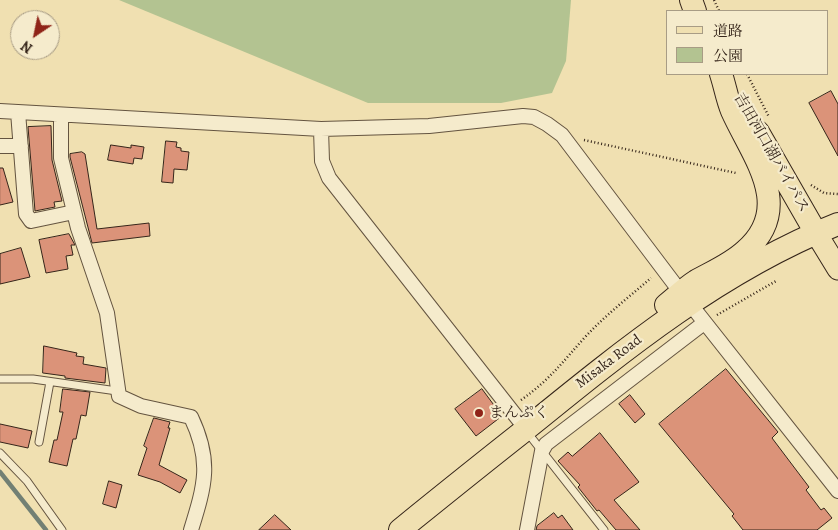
<!DOCTYPE html>
<meta charset="utf-8">
<style>
body{margin:0}
#map{position:relative;width:838px;height:530px;overflow:hidden;background:#f0e0b1;font-family:Alegreya,"Noto Serif JP",serif}
canvas{display:block}
.legend{position:absolute;left:666px;top:10px;width:162px;height:65px;box-sizing:border-box;background:#f5ebcc;border:1px solid #a89c85;margin:0;padding:6px 9px;list-style:none;font-size:15px;color:#35251a}
.legend li{display:flex;align-items:center;gap:10px;height:25px}
.legend b{width:25px;border:1px solid #a89c85}
.north{position:absolute;left:10px;top:10px;width:50px;height:50px;box-sizing:border-box;background:#f5ebcc;border:1px solid #a89c85;border-radius:50%;rotate:214deg;font-size:14px;font-weight:700;line-height:20px;text-align:center;color:#35251a}
.north::after{content:'';display:block;margin:auto;width:18px;height:22px;background:#8f2418;clip-path:polygon(50% 0,100% 100%,50% 72%,0 100%)}
</style>
<div id="map">
<canvas width="838" height="530"></canvas>
<ul class="legend">
<li><b style="height:6px;background:#f0e0b1"></b>道路</li>
<li><b style="height:14px;background:#b3c391"></b>公園</li>
</ul>
<div class="north">N</div>
</div>
<script>
const ctx = document.querySelector('canvas').getContext('2d');
ctx.lineJoin = 'round';
function paint(path, color) {
  ctx.fillStyle = color;
  ctx.fill(path, 'evenodd');
}
function stroke(path, color, width, dash) {
  ctx.strokeStyle = color;
  ctx.lineWidth = width;
  ctx.lineCap = dash ? 'butt' : 'round';
  ctx.setLineDash(dash || []);
  ctx.stroke(path);
}
function drawText(font, color, halo, rows, align = 'center') {
  ctx.font = font + ' Alegreya,"Noto Serif JP",serif';
  ctx.lineWidth = 4.5;
  ctx.setLineDash([]);
  ctx.textBaseline = 'middle';
  ctx.strokeStyle = halo;
  ctx.fillStyle = color;
  for (const [text, x, y, turn = 0] of rows) {
    ctx.save();
    ctx.translate(x, y);
    ctx.rotate((+turn || 0) * Math.PI / 180);
    ctx.textAlign = isNaN(turn) ? turn : align;
    if (halo) ctx.strokeText(text, 0, 0);
    ctx.fillText(text, 0, 0);
    ctx.restore();
  }
}
const green = new Path2D(`
 M119 0H571L566 61 552 93 501 103H368Z`);
const stream = new Path2D(`
 M0 472 46 530`);
const building = new Path2D(`
 M831 91 838 104V156L809 103Z
 M51 126 52 160 62 201 54 202 55 207 35 211 28 127Z
 M166 141 177 142 176 147 181 148V151L189 152 187 170 174 169 173 183 162 182Z
 M111 145 131 148V145L144 147 142 159 134 158 133 164 108 160Z
 M82 152 85 154 97 229 149 223 150 236 92 243 70 157V154Z
 M0 168H3L13 202 0 205Z
 M69 234 75 245H71L73 255 66 256 68 269 46 273 39 240Z
 M21 248 30 277 0 284V254Z
 M44 346 77 353 76 356 84 357 83 364 106 368 105 383 65 378V376L43 373Z
 M726 369 778 432 772 438 809 487 806 490 821 510 824 508 832 518 817 530H743L732 516 734 514 659 424Z
 M63 389 90 392 86 416 81 415 76 439H73L67 466 49 462 54 440H57L63 412H60Z
 M482 389 502 416 476 436 455 409Z
 M630 395 645 414 635 423 619 404Z
 M154 418 170 422 168 428H170L159 465 187 480 180 493 160 482 138 475 147 448 144 446Z
 M0 424 32 431 28 448 0 442Z
 M600 433 639 482 614 500 640 530H616L599 510 597 511 578 487 580 485 558 461 568 452 572 456Z
 M109 481 122 485 116 508 103 504Z
 M554 513 558 518 562 515 573 530H536L537 526Z
 M275 515 291 530H259Z`);
const path = new Path2D(`
 M714 0 719 11
 M747 74 769 117
 M584 140 736 173
 M811 185 824 193 838 194
 M717 315 776 281
 M521 400C551 379 564 360 587 335 607 314 630 296 651 278`);
const service = new Path2D(`
 M0 379H33L117 391
 M527 432 604 530
 M39 442 50 382
 M0 453 27 481 62 530`);
const minor = new Path2D(`
 M0 111 321 129 429 126 523 116 534 117 547 124 562 135 676 286 838 491
 M18 112 26 214 31 221 74 212
 M61 115V158L78 228 107 313 119 396 141 406 191 417C212 461 205 485 191 530
 M321 129 322 161 329 178 526 429
 M0 146H21
 M527 530 542 451 546 444 704 323`);
const primary = new Path2D(`
 M816 233 838 269`);
const trunk = new Path2D(`
 M691 0 695 11
 M758 132 816 233
 M666 305C676 297 685 288 696 281 712 272 731 264 745 251 796 207 752 156 732 111 727 99 725 86 721 74
 M400 530C442 496 483 463 525 430 621 352 721 270 838 224`);
const markers = [
 [479,413,5,"#8f2418"]
];
const streetNames = [
 ["吉田河口湖バイパス",771,153,60],
 ["Misaka Road",609,362,-37]
];
const poiNames = [
 ["まんぷく",489,413]
];
paint(green, '#b3c391');
stroke(stream, '#728074', 4.5);
paint(building, '#db9379');
stroke(building, '#35251a', 1);
stroke(service, '#645440', 9);
stroke(minor, '#645440', 16);
stroke(primary, '#35251a', 23);
stroke(trunk, '#35251a', 24);
stroke(path, '#35251a', 2.5, [1, 2.5]);
stroke(service, '#f5ebcc', 7);
stroke(minor, '#f5ebcc', 14);
stroke(primary, '#f0e0b1', 21);
stroke(trunk, '#f0e0b1', 22);
for (const [x, y, r, color] of markers) {
  const dot = new Path2D();
  dot.arc(x, y, r, 0, 2 * Math.PI);
  ctx.fillStyle = color;
  ctx.fill(dot);
  stroke(dot, '#f5ebcc', 2);
}
drawText('15px', '#35251a', '#f5ebcc', streetNames);
drawText('15px', '#35251a', '#f5ebcc', poiNames, 'left');
</script>
